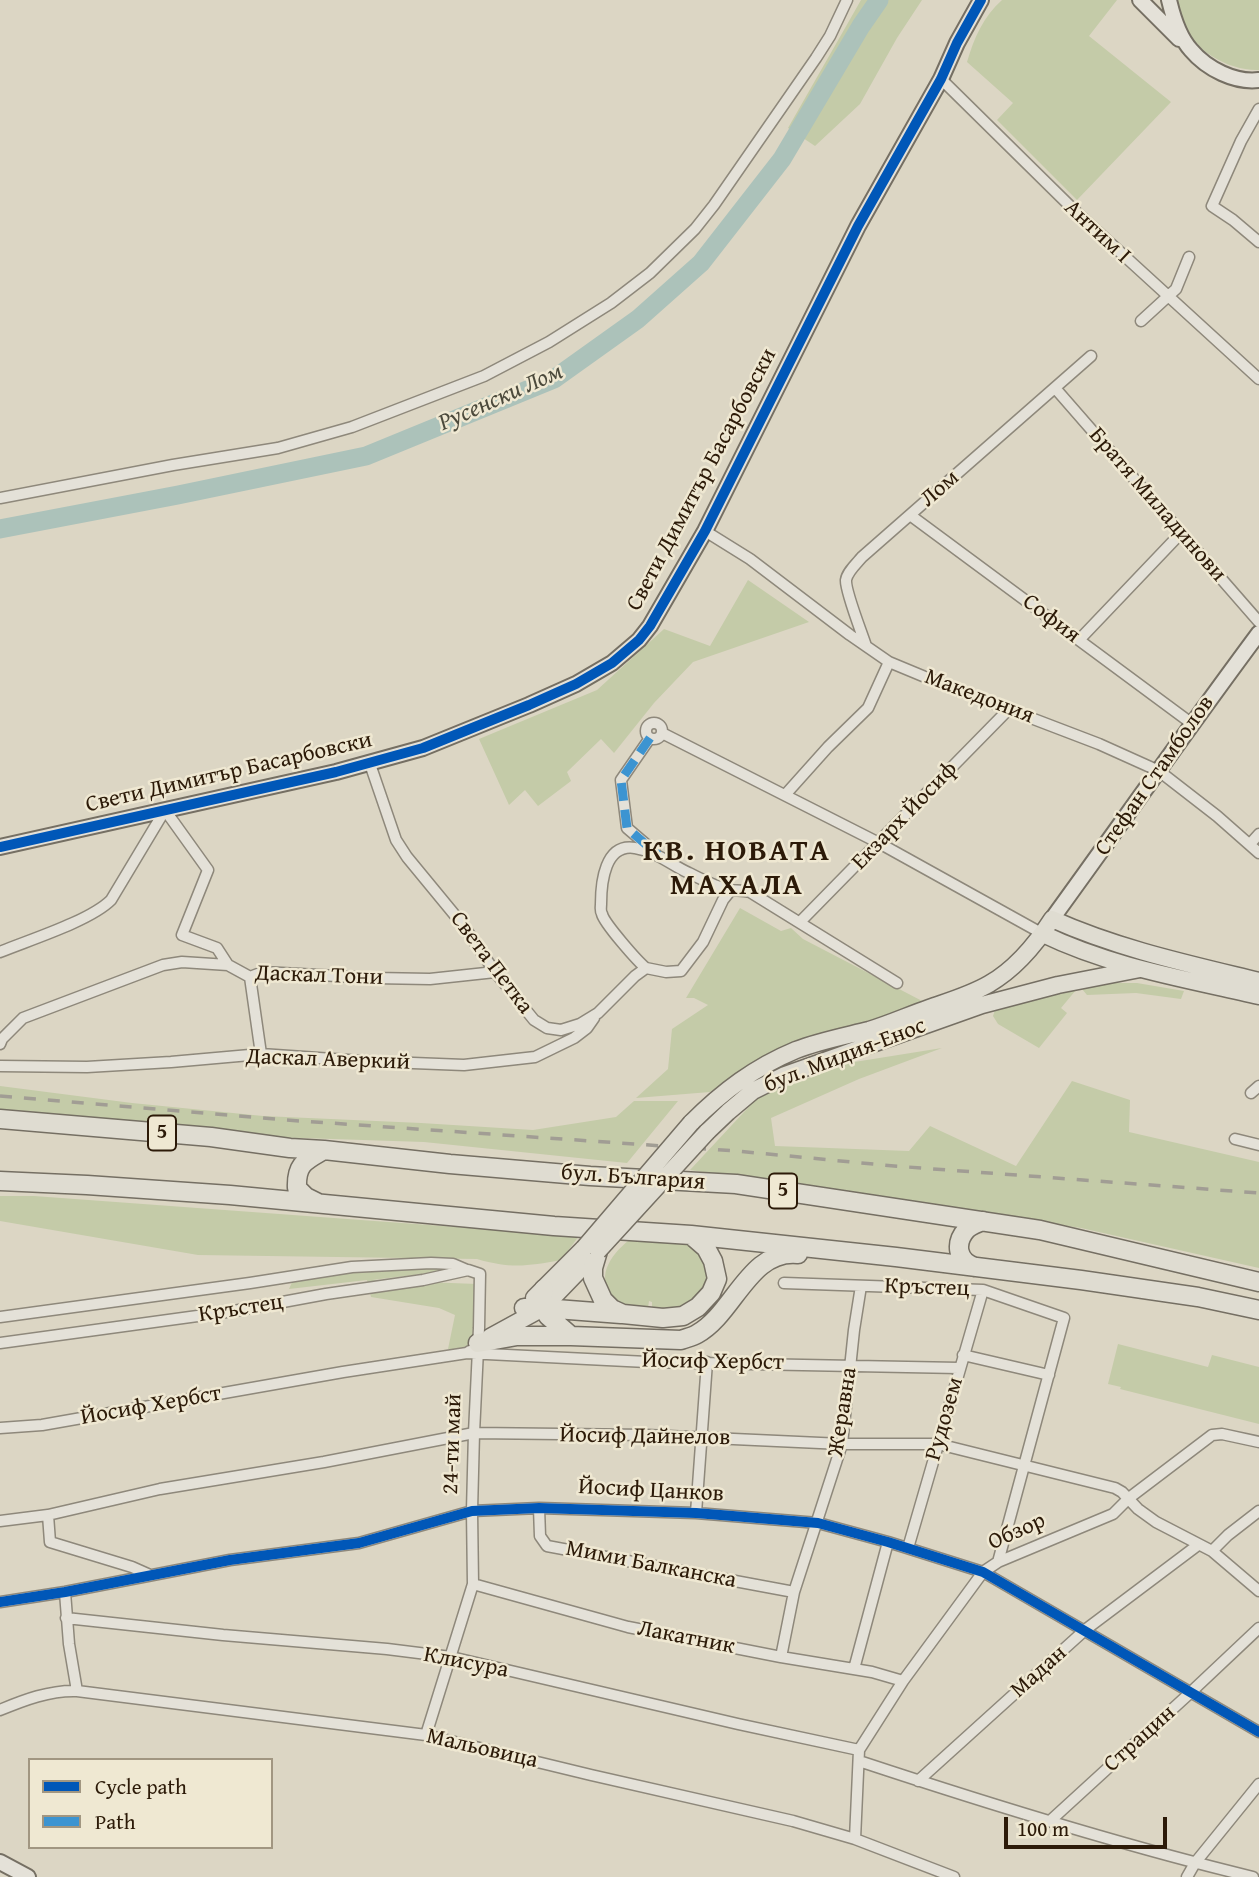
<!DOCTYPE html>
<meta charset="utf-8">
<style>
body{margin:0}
#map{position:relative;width:1259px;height:1877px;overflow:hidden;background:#dcd6c4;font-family:"Gentium Book Plus",serif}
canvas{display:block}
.legend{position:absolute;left:28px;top:1758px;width:245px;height:91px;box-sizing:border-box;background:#efe8d2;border:2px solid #a19681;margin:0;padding:9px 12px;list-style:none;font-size:21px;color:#2c1a08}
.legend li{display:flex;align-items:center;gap:14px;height:35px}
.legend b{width:35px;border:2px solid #a19681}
.scale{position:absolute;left:1004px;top:1817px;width:163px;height:32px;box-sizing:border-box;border:4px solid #2c1a08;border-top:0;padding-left:9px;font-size:21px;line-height:24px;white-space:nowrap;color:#2c1a08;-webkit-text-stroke:5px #efe8d2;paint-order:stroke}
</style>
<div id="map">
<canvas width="1259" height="1877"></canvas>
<ul class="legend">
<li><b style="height:9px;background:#0057b8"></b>Cycle path</li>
<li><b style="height:9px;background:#3c94d1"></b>Path</li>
</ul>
<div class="scale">100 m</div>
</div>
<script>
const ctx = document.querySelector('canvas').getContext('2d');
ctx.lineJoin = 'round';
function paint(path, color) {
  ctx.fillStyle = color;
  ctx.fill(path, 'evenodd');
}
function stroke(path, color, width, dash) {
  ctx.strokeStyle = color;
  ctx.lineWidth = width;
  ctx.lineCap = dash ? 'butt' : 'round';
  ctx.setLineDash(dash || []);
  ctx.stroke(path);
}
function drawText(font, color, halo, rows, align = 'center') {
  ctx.font = font + ' "Gentium Book Plus",serif';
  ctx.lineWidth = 5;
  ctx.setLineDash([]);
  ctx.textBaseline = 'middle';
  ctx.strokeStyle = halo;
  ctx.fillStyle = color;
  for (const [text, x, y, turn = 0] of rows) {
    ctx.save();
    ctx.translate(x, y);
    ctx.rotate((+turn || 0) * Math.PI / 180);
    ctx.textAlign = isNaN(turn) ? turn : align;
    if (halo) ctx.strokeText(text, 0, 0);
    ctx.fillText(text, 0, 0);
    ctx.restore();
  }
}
const green = new Path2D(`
 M861 0H922L897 38 860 104 815 146 788 128Z
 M1002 0H1117L1089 36 1171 102 1077 200 997 120 1013 103 967 62C974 38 983 17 1002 0Z
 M1173 0H1259V70C1228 71 1194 50 1180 22 1177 15 1175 7 1173 0Z
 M748 580 809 622 693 662 654 703 614 753 601 739 567 772 571 781 538 806 525 790 509 805 479 739 597 690 664 629 710 646Z
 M740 908 781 931 791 928 803 939 926 1003 754 1063 710 1092 636 1098 668 1069 672 1029 708 1005 694 998H686Z
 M1115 983H1137L1184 991 1181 999 1136 993 1087 995 1082 989 1085 986Z
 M1076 990 1061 1008 1067 1013 1039 1048 998 1024 993 1016 995 1010Z
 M942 1048 859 1079 771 1118 775 1146 909 1151 930 1126 1016 1166 1072 1081 1130 1100 1129 1132 1259 1162V1268L1081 1228 690 1170 758 1097 848 1063Z
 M0 1086 132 1103 263 1116 421 1123 533 1130 616 1117 634 1101H678L627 1163 424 1142 271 1137 0 1113Z
 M0 1196H34L579 1236 561 1260C528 1266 511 1269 477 1259L198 1255 0 1221Z
 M632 1238C647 1239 674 1238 686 1244 708 1255 715 1272 700 1292 695 1298 687 1307 679 1309 672 1311 660 1308 652 1308V1302L649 1301 648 1308C641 1307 632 1308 626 1307 621 1305 616 1301 612 1297 594 1275 614 1251 632 1238Z
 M362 1268H456L439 1272 372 1280 477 1284 473 1343 466 1349H448L455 1315 439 1308 371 1297 367 1280 289 1289 294 1278Z
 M1118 1344 1208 1367 1212 1355 1259 1367V1424L1120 1389 1121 1387 1108 1384Z`);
const river = new Path2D(`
 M0 529 178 495 366 456 554 379 638 319 701 263 782 159 861 26 879 0`);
const street = new Path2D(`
 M941 79 1073 209 1259 379
 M1259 109 1241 141 1212 206 1233 220 1259 242
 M1141 321 1176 289 1189 257
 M1055 388 1259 622
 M0 498 173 465 278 448 352 427 484 376 549 342 611 303 650 273 695 229 714 205 816 58 830 36 847 0
 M910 515 1191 723
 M705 531 750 559 850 635 889 662 942 684 1099 744 1159 771 1217 816 1259 853
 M1079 640 1181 533
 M866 646C862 633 845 591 846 580 847 572 857 563 862 557L1091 356
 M646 731a8 8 0 1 1 16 0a8 8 0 1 1-16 0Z
 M662 733 879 843 1043 934
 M650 738 621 780 627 828 655 852
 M370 764 396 840 407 857 463 925 495 972 534 1020 547 1028 561 1030 580 1024 598 1013 635 976 646 968C638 962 604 923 602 914 600 911 601 907 601 904 601 882 605 843 635 848 656 851 671 865 689 873 701 879 716 887 729 890 736 891 742 890 750 892L897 983
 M785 795 828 747 868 708 889 662
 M1250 844 1259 834
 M800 922 1009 709
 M0 952C29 940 90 921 111 900L165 810 208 870 182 935 217 948 228 965
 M646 968 666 972 681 971 703 942 723 900 731 890
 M250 977 261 1054
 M0 1044 2 1039 23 1018 163 965 182 962 228 965 250 977 263 972 374 978 430 979 495 972
 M0 1066 87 1067 171 1062 261 1054 362 1061 464 1065 535 1057 574 1038 587 1028 594 1018
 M1251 1093 1259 1086
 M1235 1139 1259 1145
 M784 1283 983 1290 1064 1318 998 1562
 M0 1317 250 1283 352 1267 431 1263 453 1264 467 1270
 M0 1343 234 1311 326 1294 423 1280 468 1270 480 1274 479 1328 474 1433 472 1511 473 1584 426 1735
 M467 1353 647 1362 959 1368
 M963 1355 1049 1375
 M0 1428 42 1425 343 1372 467 1353 470 1351
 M539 1508 540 1536 547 1546 794 1592
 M696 1513 707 1362
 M48 1515 50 1542 132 1567 150 1575
 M0 1521 48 1515 160 1489 324 1462 474 1433 647 1435 842 1444H938L1115 1488 1122 1492 1138 1509 1156 1522 1212 1551 1259 1591
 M908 1548 983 1290
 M1212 1551 1228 1535 1259 1511
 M473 1584 628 1627 781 1657 872 1672 903 1681
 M65 1592 69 1644 77 1691
 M0 1602 65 1592 230 1560 359 1543 472 1511 539 1508 696 1513 818 1523 888 1542 983 1572 1259 1732
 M66 1618 223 1635 387 1649 451 1657 738 1724 859 1750
 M781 1657 794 1592 842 1444 854 1330 861 1286
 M854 1669 888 1542
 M0 1710C24 1700 50 1690 77 1691L426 1735 591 1775 793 1821 855 1839 954 1877
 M859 1761C989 1804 1120 1845 1253 1877
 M918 1781 1085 1630 1198 1545
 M1050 1821 1190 1693 1259 1628
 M855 1839 859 1750 903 1681 983 1572 998 1562 1113 1514 1129 1498 1212 1435 1222 1434 1259 1442
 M1187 1877 1195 1863 1259 1784`);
const secondary = new Path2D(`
 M1140 0 1179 39
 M1169 0C1173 17 1179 37 1191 50 1207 69 1235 83 1259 80
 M0 847 336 772 423 748 529 705 576 684 612 663 639 640 650 626 705 531 858 226 941 79 957 43 981 0
 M1052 919C1121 824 1189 727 1259 633
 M0 1862 28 1877`);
const primary = new Path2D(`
 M1043 934C1111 967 1186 979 1259 996
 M691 1123C723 1091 755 1067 796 1050 819 1041 845 1036 869 1030 889 1024 909 1015 929 1008 949 1001 970 995 989 984 1015 969 1036 944 1052 919 1119 949 1189 964 1259 981
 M707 1132 728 1112 753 1091 785 1075 982 1005 1058 985 1140 969
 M534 1298 584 1248
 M490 1337 543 1308 598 1251`);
const highway = new Path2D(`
 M0 1119 211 1137 290 1148 324 1150 450 1164 590 1176 736 1184 1040 1230 1259 1282
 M0 1181 87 1185 230 1195 554 1226 691 1235 896 1257 1081 1280 1198 1297 1259 1310
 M318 1203 306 1197 297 1188C296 1164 305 1161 324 1150
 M598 1251 593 1268V1278L603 1300 612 1309 623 1314 663 1318 683 1316 698 1307 711 1293 717 1279 713 1261 706 1248 691 1235
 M975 1267C957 1261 954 1243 967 1229 972 1225 977 1223 983 1221
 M544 1289 542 1299 543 1308 548 1316 571 1336 681 1340C686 1338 692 1337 697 1334 734 1314 749 1249 798 1254
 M524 1308H543L621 1314
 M478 1343 517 1336H571`);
const rail = new Path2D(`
 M0 1096 286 1120 736 1151 894 1166 1259 1193`);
const primaryBridge = new Path2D(`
 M584 1248 691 1123
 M598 1251 707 1132`);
const quiet = new Path2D(`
 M650 738 621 780 627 828 658 855`);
const cycleway = new Path2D(`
 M0 847 336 772 423 748 529 705 576 684 612 663 639 640 650 626 705 531 858 226 941 79 957 43 981 0
 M0 1602 65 1592 230 1560 359 1543 472 1511 539 1508 696 1513 818 1523 888 1542 983 1572 1259 1732`);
const shields = [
 [162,1133,28],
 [783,1191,28]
];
const shieldNames = [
 ["5",162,1133],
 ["5",783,1191]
];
const streetNames = [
 ["Антим I",1097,232,43],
 ["Свети Димитър Басарбовски",702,480,-62],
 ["Лом",940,489,-41],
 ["Братя Миладинови",1157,505,49],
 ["София",1051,619,37],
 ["Македония",979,697,21],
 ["Свети Димитър Басарбовски",229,773,-13],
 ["Стефан Стамболов",1155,776,-55],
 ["Екзарх Йосиф",905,816,-46],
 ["Света Петка",491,963,53],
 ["Даскал Тони",319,976,2],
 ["бул. Мидия-Енос",845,1056,-21],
 ["Даскал Аверкий",328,1060,2],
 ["бул. България",633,1178,4],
 ["Кръстец",927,1288,2],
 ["Кръстец",241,1309,-9],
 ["Йосиф Хербст",713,1362,1],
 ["Йосиф Хербст",151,1406,-10],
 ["Жеравна",843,1412,-81],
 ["Рудозем",945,1419,-74],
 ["Йосиф Дайнелов",645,1437,1],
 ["24-ти май",453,1444,-88],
 ["Йосиф Цанков",651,1491,3],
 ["Обзор",1017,1532,-24],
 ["Мими Балканска",651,1565,11],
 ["Лакатник",686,1638,11],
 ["Клисура",466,1663,11],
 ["Мадан",1039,1672,-42],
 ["Страцин",1140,1739,-42],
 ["Мальовица",482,1749,13]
];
const waterNames = [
 ["Русенски Лом",501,398,-24]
];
const districtNames = [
 ["КВ. НОВАТА",737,852],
 ["МАХАЛА",737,886]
];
paint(green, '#c4cba8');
stroke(river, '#acc2ba', 19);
stroke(street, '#8e887b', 13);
stroke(secondary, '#756f63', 18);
stroke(primary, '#756f63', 19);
stroke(highway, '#756f63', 21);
stroke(street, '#e4e1d8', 10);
stroke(secondary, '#e4e1d8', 14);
stroke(primary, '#dfdcd1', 16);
stroke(highway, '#dfdcd1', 18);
stroke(rail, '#a19d94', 3.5, [12, 12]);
stroke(primaryBridge, '#756f63', 19, []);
stroke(primaryBridge, '#dfdcd1', 16);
stroke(quiet, '#3c94d1', 9, [18, 9]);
stroke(cycleway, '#0057b8', 10);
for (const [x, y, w] of shields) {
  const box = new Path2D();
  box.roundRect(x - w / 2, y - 17.5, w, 35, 5);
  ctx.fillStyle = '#efe8d2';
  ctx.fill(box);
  stroke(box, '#2c1a08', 2);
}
drawText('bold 21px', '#2c1a08', null, shieldNames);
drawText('23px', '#2c1a08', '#efe8d2', streetNames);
drawText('italic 24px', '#4c4a3c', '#efe8d2', waterNames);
ctx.letterSpacing = '2px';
drawText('bold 30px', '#2c1a08', '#efe8d2', districtNames);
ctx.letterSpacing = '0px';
</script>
